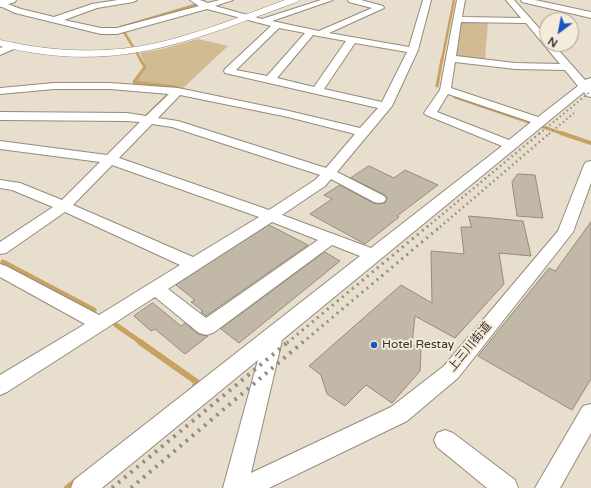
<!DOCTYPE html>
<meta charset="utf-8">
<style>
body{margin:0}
#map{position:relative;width:591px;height:488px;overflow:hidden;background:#e8decd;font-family:"Varela Round",sans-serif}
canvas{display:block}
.north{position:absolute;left:539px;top:12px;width:40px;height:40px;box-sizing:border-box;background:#f5ebda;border:1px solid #a9a194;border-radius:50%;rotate:212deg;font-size:11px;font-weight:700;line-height:16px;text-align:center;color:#36322c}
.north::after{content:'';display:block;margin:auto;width:14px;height:18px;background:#1955c1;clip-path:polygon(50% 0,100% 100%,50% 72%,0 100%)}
</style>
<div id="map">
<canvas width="591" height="488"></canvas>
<div class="north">N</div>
</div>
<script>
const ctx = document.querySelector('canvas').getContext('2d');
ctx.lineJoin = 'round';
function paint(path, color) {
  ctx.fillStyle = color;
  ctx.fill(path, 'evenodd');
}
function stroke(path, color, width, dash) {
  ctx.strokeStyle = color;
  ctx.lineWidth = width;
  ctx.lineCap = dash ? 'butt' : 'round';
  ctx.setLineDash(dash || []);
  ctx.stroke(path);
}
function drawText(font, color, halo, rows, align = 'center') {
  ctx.font = font + ' "Varela Round","Noto Sans JP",sans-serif';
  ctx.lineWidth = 4;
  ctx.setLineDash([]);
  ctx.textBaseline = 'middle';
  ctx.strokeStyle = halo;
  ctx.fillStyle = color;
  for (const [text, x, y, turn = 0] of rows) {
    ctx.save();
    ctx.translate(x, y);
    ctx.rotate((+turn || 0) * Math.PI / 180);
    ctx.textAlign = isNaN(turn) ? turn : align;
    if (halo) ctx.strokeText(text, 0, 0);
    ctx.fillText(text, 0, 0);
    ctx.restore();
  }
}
const green = new Path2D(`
 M461 21 488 22 485 59 479 60 456 56Z
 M198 39 228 46 182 89 133 84 146 66 140 53 162 49Z`);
const streamFar4 = new Path2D(`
 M141 60 121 27 205 2 201 0
 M442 60 454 0`);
const streamFar3 = new Path2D(`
 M140 59 145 67 134 82 176 87 146 116
 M437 86 442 59
 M455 97 564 134`);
const streamFar2 = new Path2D(`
 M561 133 591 143`);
const streamFar1 = new Path2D(`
 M3 262 94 310
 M116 325 142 343`);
const stream = new Path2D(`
 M140 342 198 383 195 386
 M67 488 77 480`);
const building = new Path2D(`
 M369 166 394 178 405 170 438 185 397 216 399 217 365 244 310 214 332 199 324 195 340 185 373 203 379 204 385 203 387 198 385 195 351 178Z
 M518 174 535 175 543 218 517 216 512 182Z
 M469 216 523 221 531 256 499 253 504 284 455 338 415 316 412 344 421 350 420 371 392 403 366 385 345 406 327 394 321 375 309 366 401 285 432 303 431 251 464 254 461 227H471Z
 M591 222V379L572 410 478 356 549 268 555 271Z
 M269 225 308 245 206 316 201 312 203 311 191 302 195 300 176 285Z
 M325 252 340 261 239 343 221 329Z
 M153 303 181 326 185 323 198 334 208 336 185 354 155 329 151 331 134 316Z`);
const minor = new Path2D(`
 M118 0H137L133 2 97 8 64 20 101 28H117L199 6 190 0H200L208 3 220 0H233L215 6 262 19 321 0H333L272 21 319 31 372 8 349 2 348 0H361L383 6 384 8 329 33 409 47 423 0H431L418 50 392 106 337 172 384 196 386 199 384 202 379 203 374 202 331 179 325 186 282 215 371 248 502 146 426 115 424 113 440 90 457 0H465L462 17 521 18 506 0H514L547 37V44H553L585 80 591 78V97L587 96 584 92 282 340 251 473 391 407 444 366 558 231 584 165 586 162 591 161V183L573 232 458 378 407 421 269 488H223L258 360 102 488H71L74 480 360 256 332 245 213 333 206 335 199 333 155 297 7 392 0 395V375L85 324 0 277V264L6 266 99 315 180 265 65 212 6 253 0 254V242L53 207 12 190 0 188V180L20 183 62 200 100 162 0 149V141L107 155 140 122 127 121 0 120V112L127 113 146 116 169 94 110 89H54L0 94V88L54 83H110L178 88 289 111 360 128 378 108 225 73 224 71 225 69 271 26 207 9 117 34H101L15 13 0 6V2H2L21 9 54 17 92 4ZM461 22 526 23 560 64 515 63 456 56ZM279 28 305 33 267 76 236 70ZM313 35 346 41 314 87 277 78ZM355 43 407 52 382 102 324 89ZM455 62 515 69 565 70 578 86 538 117 451 88ZM448 94 531 122 509 140 437 112ZM180 95 288 117 355 134 326 168 178 121 158 118ZM152 124 172 127 320 175 315 180 269 210 119 158ZM112 165 259 217 193 257 73 205ZM272 222 318 240 206 318 168 289Z
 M521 0H535L591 12V18L522 2Z
 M13 43 18 46 16 48 0 55V48Z
 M591 404V433L560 488H535L583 406Z
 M445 430 453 433 515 480 518 488H487L437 447 434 440 437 433Z`);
const tertiary = new Path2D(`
 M285 0H299L297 2C189 41 118 75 0 46V40C53 52 107 55 161 42 203 32 244 15 285 0Z`);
const secondary = new Path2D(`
 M0 0H16L15 2 0 7Z`);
const railFar3 = new Path2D(`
 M539 134 591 91
 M549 134 574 113`);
const railFar2 = new Path2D(`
 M427 227 540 133
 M440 227 550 133`);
const railFar1 = new Path2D(`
 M287 343 428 226
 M302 343 441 226`);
const rail = new Path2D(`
 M112 488 288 342
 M131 488 303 342`);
const markers = [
 [374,345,4,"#1955c1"]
];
const nearPoinames = [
 ["Hotel Restay",382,345]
];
const nearStreetnames = [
 ["上三川街道",470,347,-50]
];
paint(green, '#d2bb93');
stroke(streamFar4, '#c7a261', 2.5);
stroke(streamFar3, '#c7a261', 3);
stroke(streamFar2, '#c7a261', 4);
stroke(streamFar1, '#c7a261', 5);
stroke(stream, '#c7a261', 6);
paint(building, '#c2b8a7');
stroke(building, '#958b7b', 1);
stroke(minor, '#948b7b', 2);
stroke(tertiary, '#948b7b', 1);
stroke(secondary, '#948b7b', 2);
paint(minor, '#fff');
paint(tertiary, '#fff');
paint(secondary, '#fff');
stroke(railFar3, '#938c80', 2, [1.5, 3]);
stroke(railFar2, '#938c80', 2.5, [1.5, 3.5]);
stroke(railFar1, '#938c80', 3, [2, 4.5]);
stroke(rail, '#938c80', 4, [2.5, 5.5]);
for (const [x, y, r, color] of markers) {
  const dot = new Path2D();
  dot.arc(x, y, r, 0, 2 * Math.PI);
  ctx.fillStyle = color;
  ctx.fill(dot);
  stroke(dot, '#f5ebda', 1.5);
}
drawText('12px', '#36322c', '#f5ebda', nearPoinames, 'left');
drawText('12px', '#36322c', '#f5ebda', nearStreetnames);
</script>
